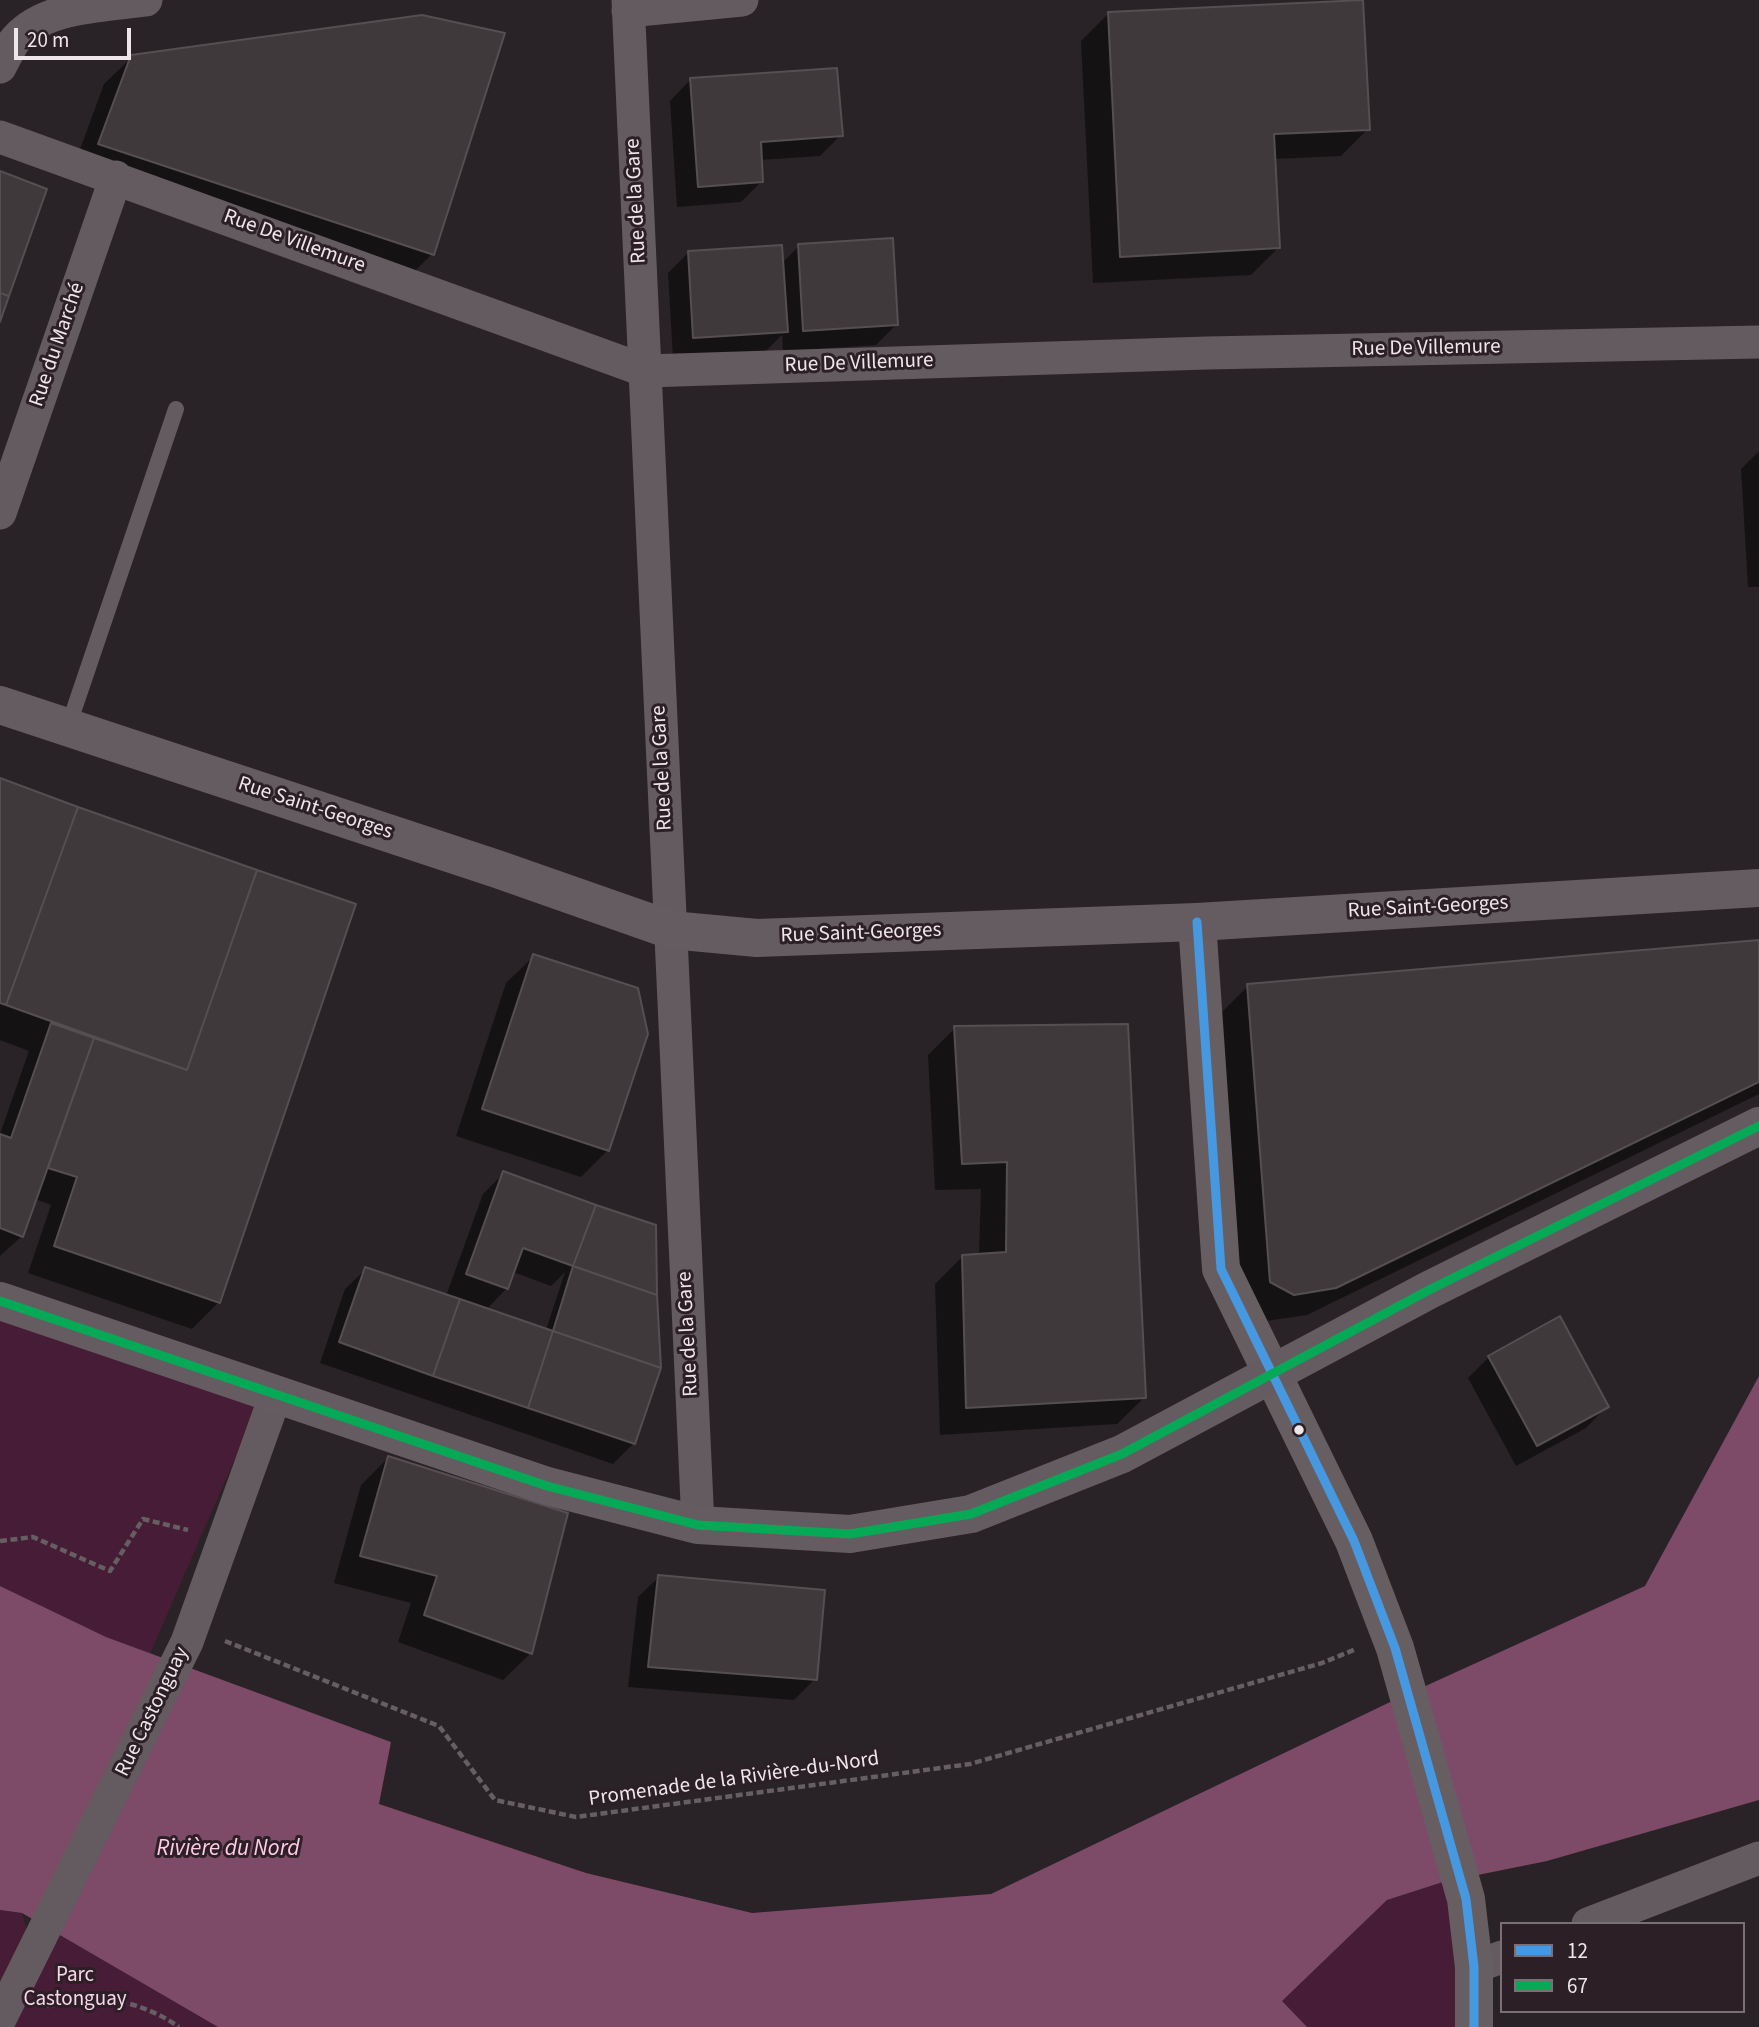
<!DOCTYPE html>
<meta charset="utf-8">
<style>
body{margin:0}
#map{position:relative;width:1759px;height:2027px;overflow:hidden;background:#292226;font-family:"Source Sans 3",sans-serif}
canvas{display:block}
.legend{position:absolute;left:1500px;top:1922px;width:245px;height:91px;box-sizing:border-box;background:#2c1f26;border:2px solid #7a6f74;margin:0;padding:9px 12px;list-style:none;font-size:21px;color:#efe6ea}
.legend li{display:flex;align-items:center;gap:14px;height:35px}
.legend b{width:35px;border:2px solid #7a6f74}
.scale{position:absolute;left:14px;top:28px;width:117px;height:32px;box-sizing:border-box;border:4px solid #efe6ea;border-top:0;padding-left:9px;font-size:21px;line-height:24px;white-space:nowrap;color:#efe6ea;-webkit-text-stroke:5px #2c1f26;paint-order:stroke}
</style>
<div id="map">
<canvas width="1759" height="2027"></canvas>
<ul class="legend">
<li><b style="height:9px;background:#4699e1"></b>12</li>
<li><b style="height:9px;background:#06aa56"></b>67</li>
</ul>
<div class="scale">20 m</div>
</div>
<script>
const ctx = document.querySelector('canvas').getContext('2d');
ctx.lineJoin = 'round';
function paint(path, color) {
  ctx.fillStyle = color;
  ctx.fill(path, 'evenodd');
}
function stroke(path, color, width, dash) {
  ctx.strokeStyle = color;
  ctx.lineWidth = width;
  ctx.lineCap = dash ? 'butt' : 'round';
  ctx.setLineDash(dash || []);
  ctx.stroke(path);
}
function drawText(font, color, halo, rows, align = 'center') {
  ctx.font = font + ' "Source Sans 3",sans-serif';
  ctx.lineWidth = 6;
  ctx.setLineDash([]);
  ctx.textBaseline = 'middle';
  ctx.strokeStyle = halo;
  ctx.fillStyle = color;
  for (const [text, x, y, turn = 0] of rows) {
    ctx.save();
    ctx.translate(x, y);
    ctx.rotate((+turn || 0) * Math.PI / 180);
    ctx.textAlign = isNaN(turn) ? turn : align;
    if (halo) ctx.strokeText(text, 0, 0);
    ctx.fillText(text, 0, 0);
    ctx.restore();
  }
}
const green = new Path2D(`
 M0 1315 260 1401 150 1654 106 1637 0 1586Z
 M1443 1882 1474 2027H1307L1281 2001 1387 1900Z
 M0 1910 22 1913 34 1955 0 2017Z
 M60 1935 218 2027H9Z`);
const water = new Path2D(`
 M1759 1376V1800L1547 1861 1443 1882 1387 1900 1282 2001 1307 2027H218L22 1913 0 1910V1586L106 1637 391 1742 379 1804 586 1873 752 1913 991 1894 1386 1704 1645 1586Z`);
const shadow = new Path2D(`
 M1108 14 1368 129 1341 156 1274 159 1278 248 1251 275 1093 283 1081 41Z
 M132 57 432 254 405 281 72 171 104 84Z
 M690 80 841 135 820 156 760 160 762 181 741 202 677 207 670 101Z
 M799 246 896 325 876 345 783 351 782 335 765 352 673 358 668 273 689 252 782 263Z
 M1759 451V587H1748L1741 469Z
 M0 780 354 906 219 1302 192 1329 28 1273 51 1205 35 1199 22 1236 0 1256V1134L29 1051 0 1040Z
 M1759 942V1094L1307 1315 1266 1321 1243 1309 1221 1013 1248 986Z
 M534 956 608 1150 581 1177 456 1136 506 983Z
 M955 1028 1145 1397 1117 1424 940 1435 935 1284 962 1257 979 1255 981 1189 935 1190 928 1055Z
 M504 1173 655 1226 634 1443 613 1464 320 1363 345 1289 366 1269 446 1296 483 1194ZM513 1272 551 1286 565 1272 546 1330 486 1310 507 1288Z
 M1489 1357 1606 1407 1586 1428 1516 1466 1468 1378Z
 M388 1458 531 1653 503 1680 398 1642 411 1603 334 1583 361 1485Z
 M659 1577 815 1679 794 1700 628 1687 638 1597Z`);
const building = new Path2D(`
 M1363 0 1370 130 1274 134 1280 248 1120 257 1108 12Z
 M422 15 505 33 434 255 98 144 131 55Z
 M837 68 843 136 761 142 763 182 698 187 690 78Z
 M0 171 47 189 9 296 0 293Z
 M893 238 898 325 803 331 798 244Z
 M782 245 788 332 693 338 688 251Z
 M0 293 9 296 0 322Z
 M0 778 78 807 6 1005 0 1003Z
 M78 807 257 870 187 1070 6 1005Z
 M257 870 356 904 220 1303 54 1246 77 1177 48 1168 94 1038 187 1070Z
 M1759 940V1082L1336 1288 1294 1295 1270 1282 1247 984Z
 M533 954 638 988 648 1034 609 1151 482 1109Z
 M51 1023 94 1038 23 1237 0 1228V1134L11 1138Z
 M1128 1024 1146 1398 966 1408 962 1255 1006 1252 1007 1162 962 1164 954 1026Z
 M503 1171 596 1205 573 1266 523 1248 508 1289 466 1274Z
 M596 1205 656 1225 657 1295 573 1266Z
 M573 1266 657 1295 661 1368 553 1331Z
 M365 1267 460 1299 433 1376 339 1342Z
 M460 1299 553 1331 528 1408 433 1376Z
 M1560 1316 1609 1407 1537 1446 1488 1356Z
 M553 1331 661 1368 635 1444 528 1408Z
 M388 1456 568 1513 532 1654 424 1615 437 1576 360 1556Z
 M658 1575 825 1590 817 1680 648 1667Z`);
const path = new Path2D(`
 M0 1541 33 1537 110 1571 143 1519 188 1530
 M225 1641 439 1726 495 1800 576 1817 970 1764 1322 1663 1356 1649
 M47 2006C60 2005 73 2001 85 2000 119 1997 152 2008 179 2027`);
const lane = new Path2D(`
 M68 727 176 409`);
const street = new Path2D(`
 M628 0 698 1525
 M628 11 742 0
 M0 67C4 60 8 51 13 43 41 5 105 6 146 0
 M0 137 646 371 1207 353 1759 342
 M0 513 116 177
 M1588 1924 1759 1858
 M1474 1967 1502 1957
 M0 2019 187 1642 276 1394`);
const secondary = new Path2D(`
 M1197 922 1221 1269 1354 1541 1395 1648 1466 1899 1474 1967V2027`);
const primary = new Path2D(`
 M0 705 497 869 671 930 757 938 1197 922 1759 888
 M0 1301 547 1486 698 1525 850 1534 971 1514 1122 1454 1429 1290 1759 1126`);
const bus1 = new Path2D(`
 M1197 922 1221 1269 1354 1541 1395 1648 1466 1899 1474 1967V2027`);
const bus2 = new Path2D(`
 M0 1301 547 1486 698 1525 850 1534 971 1514 1122 1454 1429 1290 1759 1126`);
const markers = [
 [1299,1430,6,"#efe6ea"]
];
const streetNames = [
 ["Rue de la Gare",637,201,-93],
 ["Rue De Villemure",294,242,20],
 ["Rue du Marché",58,345,-71],
 ["Rue De Villemure",1426,349,-1],
 ["Rue De Villemure",859,364,-2],
 ["Rue de la Gare",663,768,-93],
 ["Rue Saint-Georges",315,809,18],
 ["Rue Saint-Georges",1428,908,-3],
 ["Rue Saint-Georges",861,934,-2],
 ["Rue de la Gare",689,1334,-93],
 ["Rue Castonguay",153,1712,-64],
 ["Promenade de la Rivière-du-Nord",734,1780,-8]
];
const parkNames = [
 ["Parc",75,1976],
 ["Castonguay",75,2000]
];
const waterNames = [
 ["Rivière du Nord",228,1850]
];
paint(green, '#461c36');
paint(water, '#7d4b68');
paint(shadow, '#0007');
paint(building, '#3f393c');
stroke(building, '#554f52', 2);
stroke(path, '#655e62', 4.5, [7, 3.5]);
stroke(lane, '#645b60', 16);
stroke(street, '#645b60', 33);
stroke(secondary, '#675e62', 38);
stroke(primary, '#655c62', 38);
stroke(bus1, '#4699e1', 9);
stroke(bus2, '#06aa56', 9);
for (const [x, y, r, color] of markers) {
  const dot = new Path2D();
  dot.arc(x, y, r, 0, 2 * Math.PI);
  ctx.fillStyle = color;
  ctx.fill(dot);
  stroke(dot, '#2c1f26', 2.5);
}
drawText('21px', '#efe6ea', '#2c1f26', streetNames);
drawText('21px', '#f9d6e8', '#2c1f26', parkNames);
drawText('italic 23px', '#ffcbe6', '#2c1f26', waterNames);
</script>
